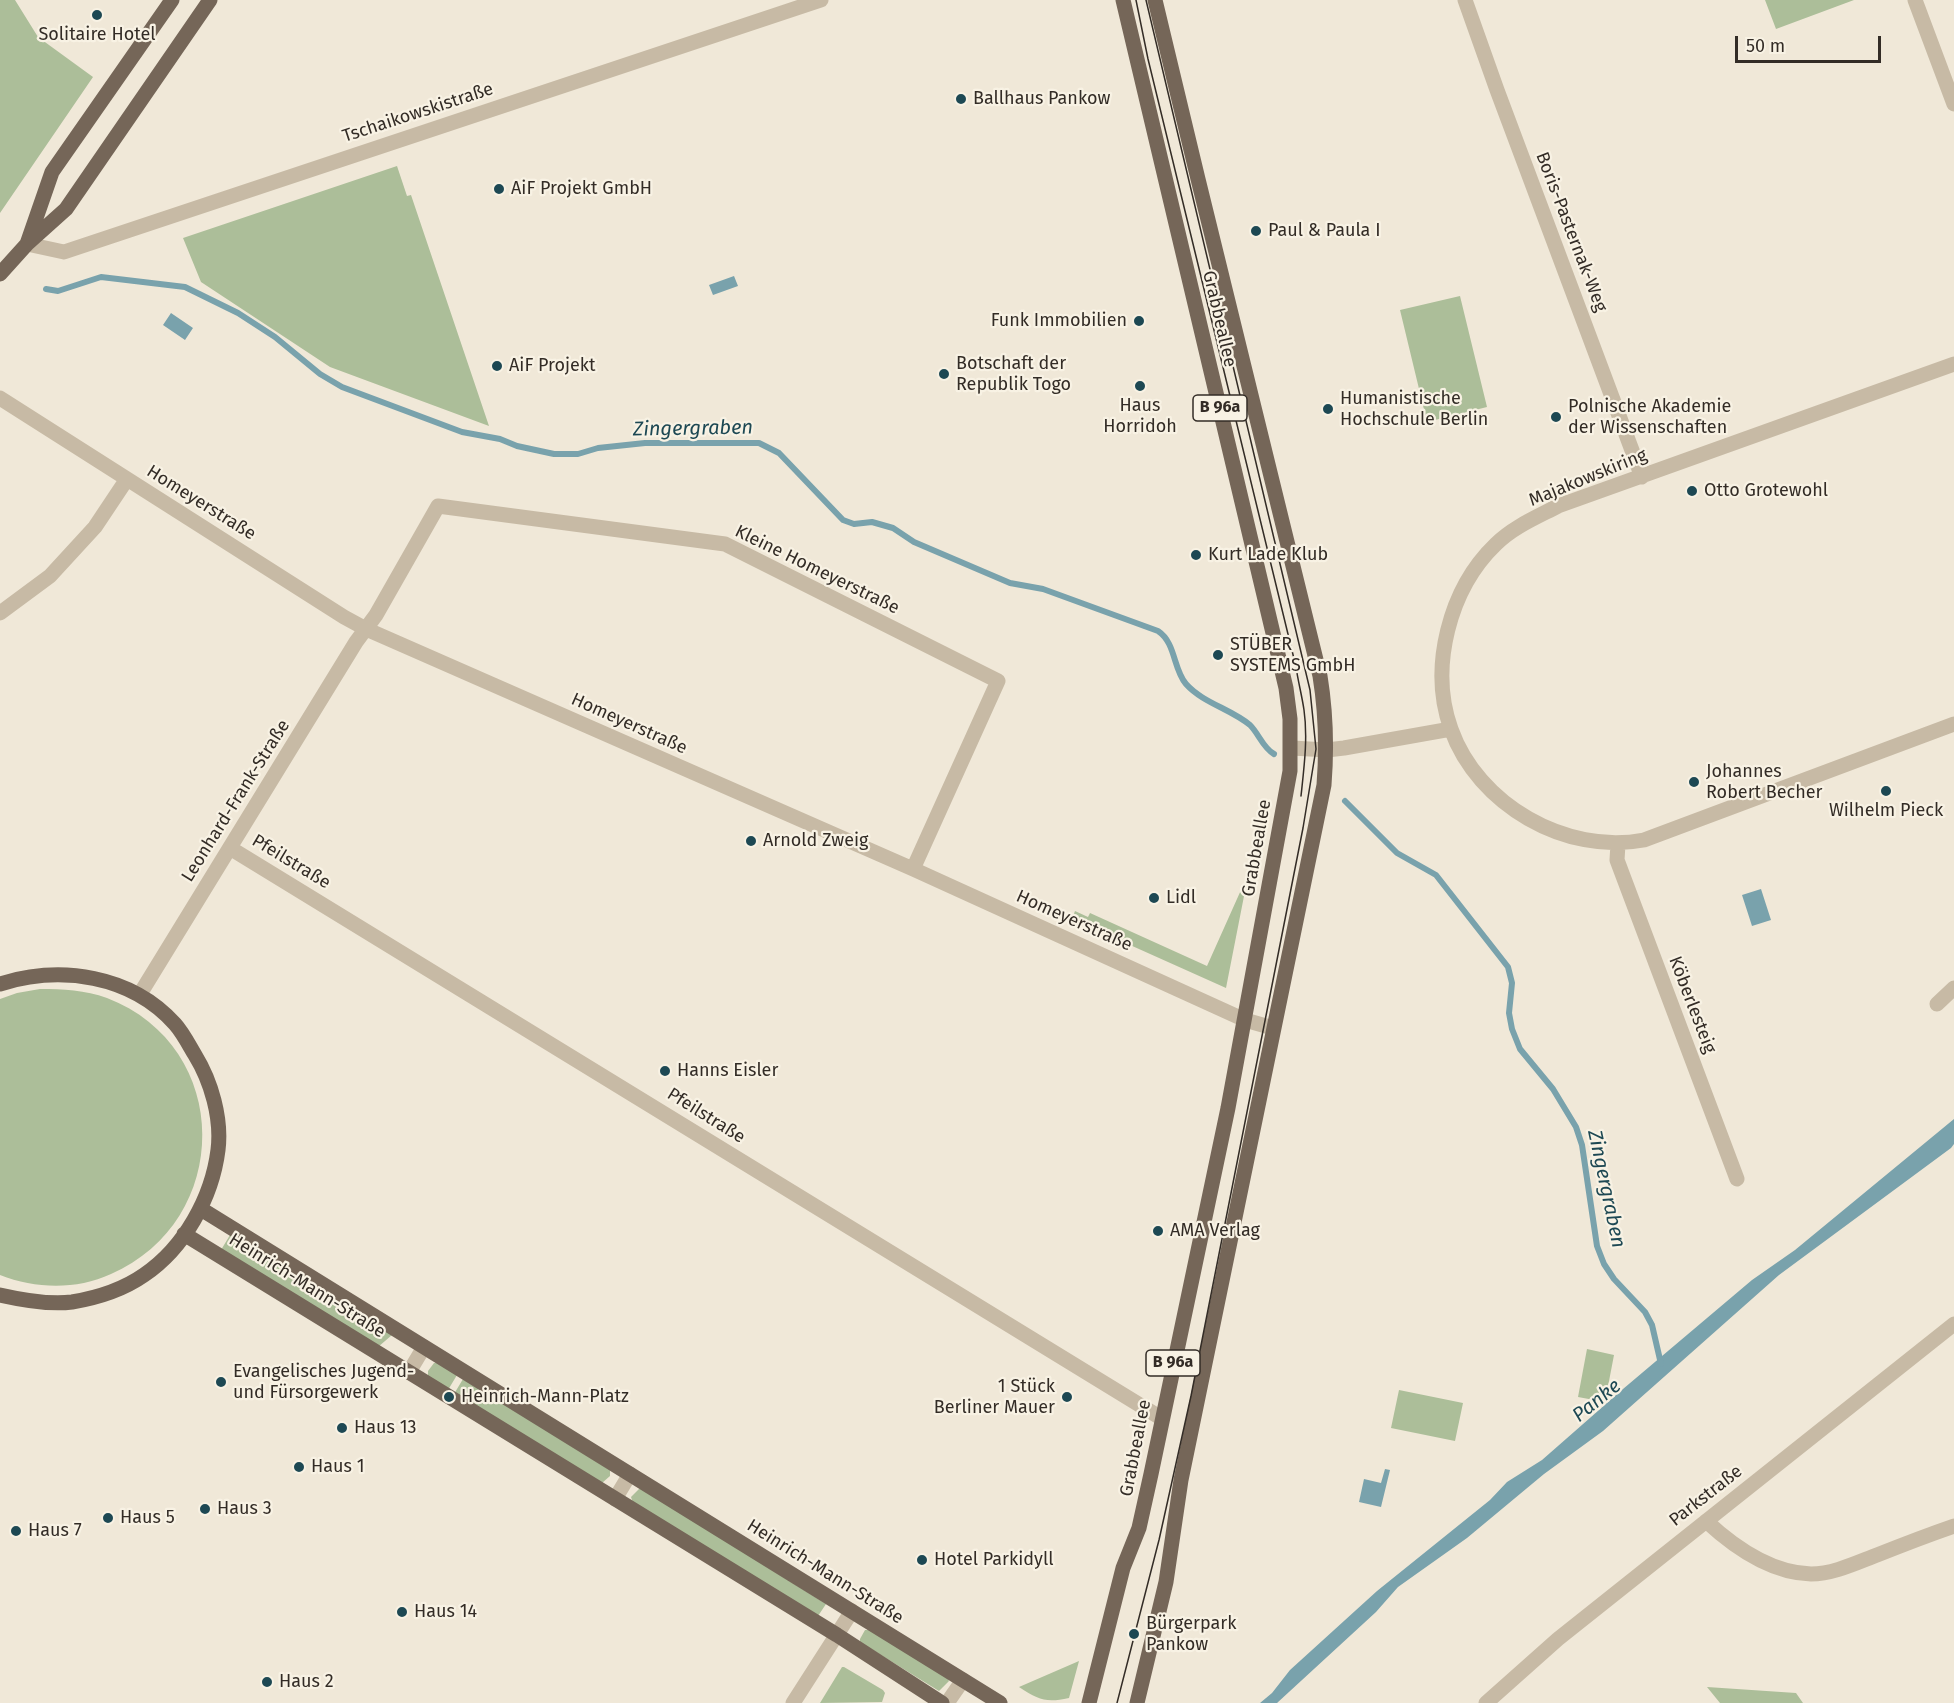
<!DOCTYPE html>
<meta charset="utf-8">
<style>
body{margin:0}
#map{position:relative;width:1954px;height:1703px;overflow:hidden;background:#f0e8d8;font-family:"Fira Sans",sans-serif}
canvas{display:block}
.scale{position:absolute;left:1735px;top:36px;width:146px;height:27px;box-sizing:border-box;border:3px solid #332c26;border-top:0;padding-left:8px;font-size:18px;line-height:21px;white-space:nowrap;color:#332c26;-webkit-text-stroke:4px #f8f2e4;paint-order:stroke}
</style>
<div id="map">
<canvas width="1954" height="1703"></canvas>
<div class="scale">50 m</div>
</div>
<script>
const ctx = document.querySelector('canvas').getContext('2d');
ctx.lineJoin = 'round';
function paint(path, color) {
  ctx.fillStyle = color;
  ctx.fill(path, 'evenodd');
}
function stroke(path, color, width, dash) {
  ctx.strokeStyle = color;
  ctx.lineWidth = width;
  ctx.lineCap = dash ? 'butt' : 'round';
  ctx.setLineDash(dash || []);
  ctx.stroke(path);
}
function drawText(font, color, halo, rows, align = 'center') {
  ctx.font = font + ' "Fira Sans",sans-serif';
  ctx.lineWidth = 4.5;
  ctx.setLineDash([]);
  ctx.textBaseline = 'middle';
  ctx.strokeStyle = halo;
  ctx.fillStyle = color;
  for (const [text, x, y, turn = 0] of rows) {
    ctx.save();
    ctx.translate(x, y);
    ctx.rotate((+turn || 0) * Math.PI / 180);
    ctx.textAlign = isNaN(turn) ? turn : align;
    if (halo) ctx.strokeText(text, 0, 0);
    ctx.fillText(text, 0, 0);
    ctx.restore();
  }
}
const green = new Path2D(`
 M0 0H15L38 37 93 77 0 213Z
 M1765 0H1854L1776 29Z
 M397 166 407 196 411 195 489 426 330 367 201 282 183 238Z
 M1460 296 1487 407 1427 422 1400 310Z
 M1241 890 1245 891 1226 988 1072 919 1075 911 1088 917 1090 913 1207 966Z
 M40 989C63 989 85 990 107 998 234 1047 233 1221 111 1274 76 1290 36 1289 0 1275V999L17 993Z
 M230 1235 392 1335 378 1347 221 1250Z
 M1587 1349 1614 1355 1605 1402 1578 1397Z
 M434 1363H438L457 1375 448 1390 428 1376V1371Z
 M463 1379 610 1470V1476L602 1483 454 1394Z
 M1399 1390 1463 1403 1455 1441 1391 1428Z
 M639 1489H643L826 1604 818 1616 633 1503 631 1497Z
 M865 1630H870L947 1677 949 1681 939 1691 860 1642V1639Z
 M1079 1661 1069 1698C1046 1703 1039 1700 1019 1687Z
 M842 1667H844L883 1690 885 1693 882 1702 820 1703Z
 M1707 1687 1796 1693 1803 1703H1720Z`);
const water = new Path2D(`
 M734 276 738 286 713 295 709 285Z
 M171 313 193 328 185 340 163 325Z
 M1761 889 1771 920 1752 926 1742 895Z
 M1954 1119V1144L1951 1148 1779 1275 1603 1431 1544 1474 1467 1538 1398 1587 1376 1612 1277 1703H1260L1272 1693 1290 1670 1377 1591 1490 1500 1507 1482 1542 1460 1623 1389 1752 1280 1795 1250Z
 M1385 1469 1390 1470 1381 1507 1359 1502 1364 1479 1381 1483Z`);
const stream = new Path2D(`
 M46 289 58 291 101 277 185 287 238 313 275 337 320 374 342 387 462 432 500 439 517 446 554 454H578L598 448 645 443H759L779 453 843 520 854 524 872 522 893 528 914 542 1010 583 1043 589 1158 631C1176 643 1173 669 1186 684 1203 703 1231 709 1250 725 1259 734 1263 748 1274 754
 M1345 801 1397 853 1436 875 1508 967 1512 983 1509 1013 1512 1029 1520 1049 1553 1089 1576 1127 1582 1145 1597 1246 1604 1264 1614 1279 1645 1312 1652 1325 1661 1364`);
const minor = new Path2D(`
 M1465 0 1497 90 1642 477
 M1915 0 1954 104
 M27 244 64 252 821 0
 M1954 364 1558 506C1537 517 1513 527 1496 544 1449 589 1429 668 1451 729 1478 805 1566 855 1644 840L1954 724
 M0 398 344 617 366 629 913 869 1245 1020 1273 1028
 M0 613 50 576 95 527 127 479
 M1292 748 1327 750 1344 748 1451 729
 M1618 844 1617 860 1737 1179
 M230 848 1161 1418
 M140 994 356 642 376 615 438 506 725 544 998 681 913 869
 M1937 1004 1954 988
 M409 1372 424 1347
 M615 1499 630 1474
 M1706 1521C1734 1547 1771 1573 1811 1574 1833 1574 1856 1563 1877 1555 1902 1545 1928 1535 1954 1526
 M793 1703 852 1611
 M947 1703 963 1680
 M1486 1703 1558 1639 1954 1324`);
const major = new Path2D(`
 M27 244 52 172 172 0
 M0 274 27 244 66 209 210 0
 M0 984C61 965 131 975 175 1024 183 1033 189 1045 195 1055 211 1081 222 1118 218 1150 212 1198 184 1248 144 1275 124 1289 96 1298 72 1302 49 1305 22 1300 0 1295
 M201 1209 1000 1703
 M184 1234 837 1635 942 1703
 M1089 1703 1123 1568 1139 1528 1151 1474 1228 1108 1290 771V719L1286 688 1123 0
 M1137 1703 1166 1582 1181 1480 1324 785C1327 747 1326 713 1320 676L1198 179 1155 0`);
const tram = new Path2D(`
 M1136 0 1148 59 1296 667C1298 681 1302 696 1304 710 1308 738 1304 768 1301 796
 M1117 1703 1159 1540 1191 1396 1303 828 1316 749 1310 690 1146 0`);
const markers = [
 [97,15,6,"#1d4853"],
 [961,99,6,"#1d4853"],
 [499,189,6,"#1d4853"],
 [1256,231,6,"#1d4853"],
 [1139,321,6,"#1d4853"],
 [497,366,6,"#1d4853"],
 [944,374,6,"#1d4853"],
 [1140,386,6,"#1d4853"],
 [1328,409,6,"#1d4853"],
 [1556,417,6,"#1d4853"],
 [1692,491,6,"#1d4853"],
 [1196,555,6,"#1d4853"],
 [1218,655,6,"#1d4853"],
 [1694,782,6,"#1d4853"],
 [1886,791,6,"#1d4853"],
 [751,841,6,"#1d4853"],
 [1154,898,6,"#1d4853"],
 [665,1071,6,"#1d4853"],
 [1158,1231,6,"#1d4853"],
 [221,1382,6,"#1d4853"],
 [449,1397,6,"#1d4853"],
 [1067,1397,6,"#1d4853"],
 [342,1428,6,"#1d4853"],
 [299,1467,6,"#1d4853"],
 [205,1509,6,"#1d4853"],
 [108,1518,6,"#1d4853"],
 [16,1531,6,"#1d4853"],
 [922,1560,6,"#1d4853"],
 [402,1612,6,"#1d4853"],
 [1134,1634,6,"#1d4853"],
 [267,1682,6,"#1d4853"]
];
const shields = [
 [1220,408,54],
 [1173,1363,54]
];
const shieldNames = [
 ["B 96a",1220,408],
 ["B 96a",1173,1363]
];
const poiNames = [
 ["Solitaire Hotel",97,35,"center"],
 ["Ballhaus Pankow",973,99],
 ["AiF Projekt GmbH",511,189],
 ["Paul & Paula I",1268,231],
 ["Funk Immobilien",1127,321,"right"],
 ["Botschaft der",956,364],
 ["Republik Togo",956,385],
 ["AiF Projekt",509,366],
 ["Humanistische",1340,399],
 ["Hochschule Berlin",1340,420],
 ["Haus",1140,406,"center"],
 ["Horridoh",1140,427,"center"],
 ["Polnische Akademie",1568,407],
 ["der Wissenschaften",1568,428],
 ["Otto Grotewohl",1704,491],
 ["Kurt Lade Klub",1208,555],
 ["STÜBER",1230,645],
 ["SYSTEMS GmbH",1230,666],
 ["Johannes",1706,772],
 ["Robert Becher",1706,793],
 ["Wilhelm Pieck",1886,811,"center"],
 ["Arnold Zweig",763,841],
 ["Lidl",1166,898],
 ["Hanns Eisler",677,1071],
 ["AMA Verlag",1170,1231],
 ["Evangelisches Jugend-",233,1372],
 ["und Fürsorgewerk",233,1393],
 ["1 Stück",1055,1387,"right"],
 ["Berliner Mauer",1055,1408,"right"],
 ["Heinrich-Mann-Platz",461,1397],
 ["Haus 13",354,1428],
 ["Haus 1",311,1467],
 ["Haus 3",217,1509],
 ["Haus 5",120,1518],
 ["Haus 7",28,1531],
 ["Hotel Parkidyll",934,1560],
 ["Haus 14",414,1612],
 ["Bürgerpark",1146,1624],
 ["Pankow",1146,1645],
 ["Haus 2",279,1682]
];
const streetNames = [
 ["Tschaikowskistraße",418,113,-18],
 ["Boris-Pasternak-Weg",1571,232,69],
 ["Grabbeallee",1219,319,77],
 ["Majakowskiring",1588,478,-22],
 ["Homeyerstraße",201,503,32],
 ["Kleine Homeyerstraße",817,570,26],
 ["Homeyerstraße",629,724,24],
 ["Leonhard-Frank-Straße",236,801,-58],
 ["Grabbeallee",1257,848,-80],
 ["Pfeilstraße",291,862,31],
 ["Homeyerstraße",1074,921,24],
 ["Köberlesteig",1692,1005,69],
 ["Pfeilstraße",706,1116,32],
 ["Heinrich-Mann-Straße",307,1286,32],
 ["Grabbeallee",1136,1448,-79],
 ["Parkstraße",1706,1496,-38],
 ["Heinrich-Mann-Straße",825,1572,32]
];
const waterNames = [
 ["Zingergraben",693,429,-1],
 ["Zingergraben",1606,1189,78],
 ["Panke",1597,1401,-39]
];
paint(green, '#acbe99');
paint(water, '#79a2ac');
stroke(stream, '#79a2ac', 6);
stroke(minor, '#c7baa5', 15);
stroke(major, '#756658', 15);
stroke(tram, '#332c26', 1.5);
for (const [x, y, r, color] of markers) {
  const dot = new Path2D();
  dot.arc(x, y, r, 0, 2 * Math.PI);
  ctx.fillStyle = color;
  ctx.fill(dot);
  stroke(dot, '#f8f2e4', 2);
}
for (const [x, y, w] of shields) {
  const box = new Path2D();
  box.roundRect(x - w / 2, y - 13, w, 26, 4.5);
  ctx.fillStyle = '#f8f2e4';
  ctx.fill(box);
  stroke(box, '#332c26', 1.5);
}
drawText('bold 16px', '#332c26', null, shieldNames);
drawText('18px', '#332c26', '#f8f2e4', poiNames, 'left');
drawText('18px', '#332c26', '#f8f2e4', streetNames);
drawText('italic 20px', '#1d4853', '#f8f2e4', waterNames);
</script>
